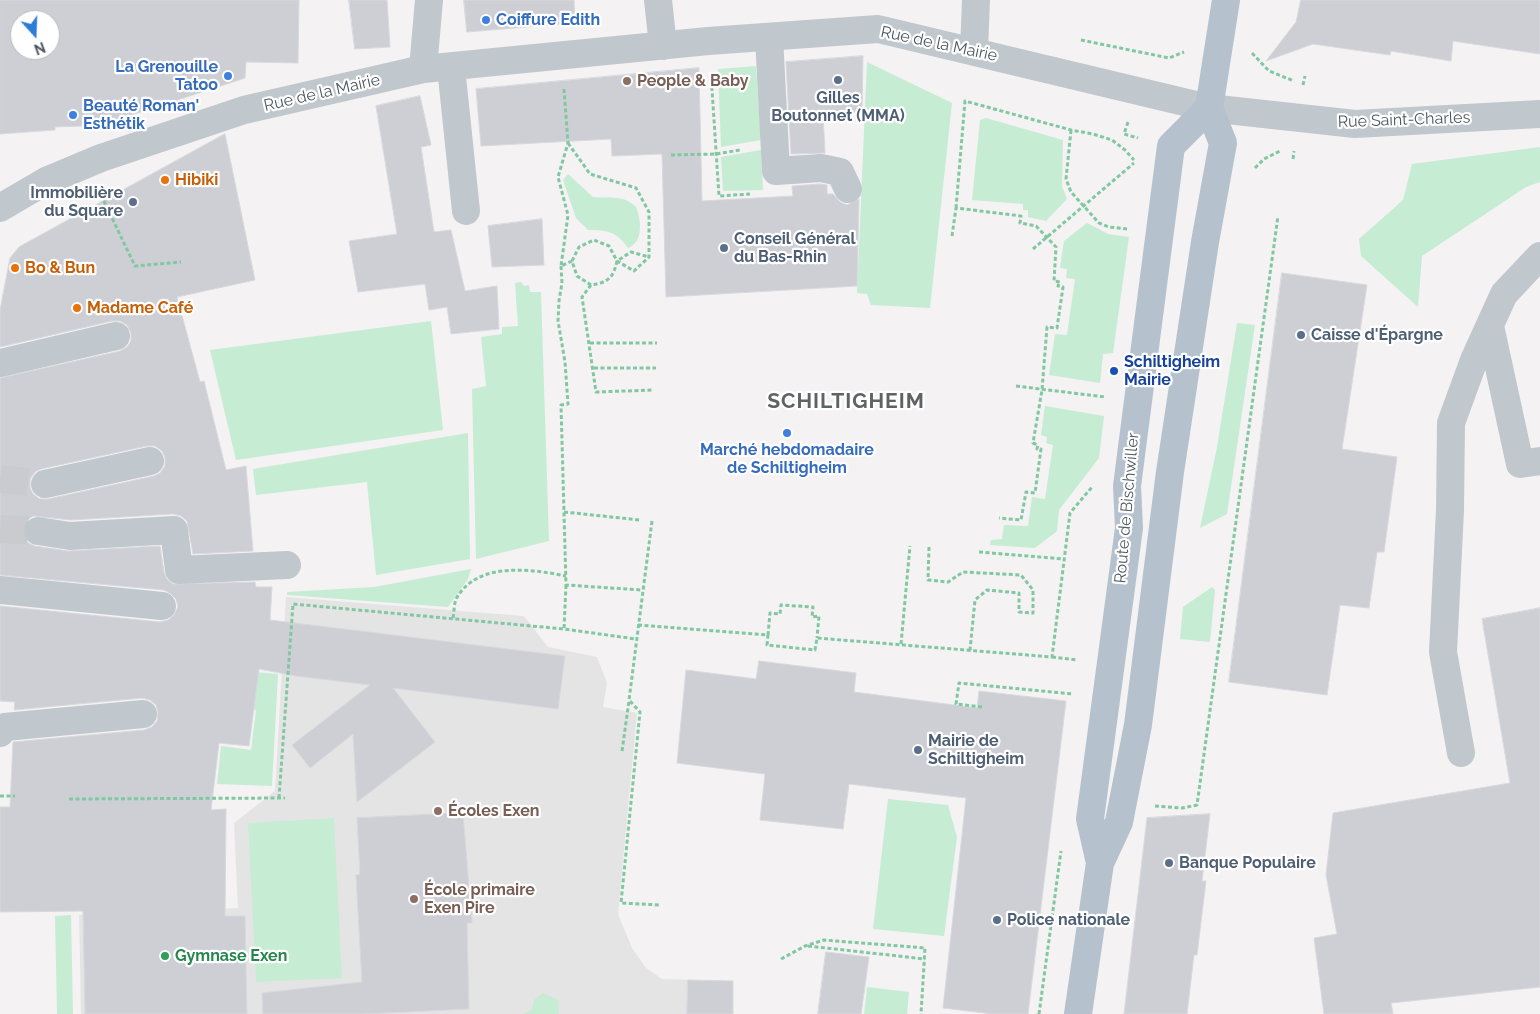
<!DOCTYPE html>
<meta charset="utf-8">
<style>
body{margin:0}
#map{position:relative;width:1540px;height:1014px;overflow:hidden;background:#f4f2f3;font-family:Raleway,sans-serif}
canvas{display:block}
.north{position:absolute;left:10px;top:10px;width:50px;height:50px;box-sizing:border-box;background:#fff;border:1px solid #b7bbbf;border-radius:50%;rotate:160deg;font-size:14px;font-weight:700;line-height:20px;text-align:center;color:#4c565e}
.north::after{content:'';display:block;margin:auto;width:18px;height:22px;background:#2c7dd5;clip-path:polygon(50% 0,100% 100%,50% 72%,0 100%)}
</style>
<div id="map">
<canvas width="1540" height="1014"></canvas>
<div class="north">N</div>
</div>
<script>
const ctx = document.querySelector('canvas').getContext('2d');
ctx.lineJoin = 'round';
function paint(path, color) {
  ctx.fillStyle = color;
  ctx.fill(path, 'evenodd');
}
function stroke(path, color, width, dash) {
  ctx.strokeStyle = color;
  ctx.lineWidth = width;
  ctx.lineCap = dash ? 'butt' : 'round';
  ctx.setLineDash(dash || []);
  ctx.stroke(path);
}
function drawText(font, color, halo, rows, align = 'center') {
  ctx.font = font + ' Raleway,sans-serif';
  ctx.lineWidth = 4.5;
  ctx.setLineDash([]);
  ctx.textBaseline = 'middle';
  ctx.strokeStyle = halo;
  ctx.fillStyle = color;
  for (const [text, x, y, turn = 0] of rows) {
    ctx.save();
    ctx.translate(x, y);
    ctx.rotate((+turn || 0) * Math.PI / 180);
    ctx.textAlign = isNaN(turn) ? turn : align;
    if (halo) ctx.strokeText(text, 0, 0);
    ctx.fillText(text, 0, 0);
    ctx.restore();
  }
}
const education = new Path2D(`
 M286 597 524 616 548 647 597 657 607 683 603 707 637 713 618 914 632 948 646 968 662 979 733 981V1014H81L79 915 238 908 234 823 275 791Z`);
const green = new Path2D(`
 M867 62 952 103 930 308 871 305 867 294 857 293Z
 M756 66 761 140 721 147 718 69Z
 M986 118 1063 140 1062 186 1067 199 1046 221 1028 217V210H1023V204L972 200 980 120Z
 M1540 147V182L1526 187 1422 256 1418 307 1361 256 1359 239 1403 200 1412 164Z
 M761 150 763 190 723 191 721 157Z
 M568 174 593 197C608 199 624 194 636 207 641 220 644 242 628 248 617 232 608 230 588 230L576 218 563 180Z
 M1087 223 1108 234 1129 237 1113 353 1103 354 1100 383 1049 375 1055 334 1067 335 1075 279 1066 278 1067 269 1060 268 1064 241Z
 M521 282 524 286 529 285 530 292H541L549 541 476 559 472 389 486 386 481 337 502 334V327L518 326 515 283Z
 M431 321 443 430 236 460 210 350Z
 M1237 323 1255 325 1227 514 1200 528 1217 447Z
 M1045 406 1104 416 1099 458 1059 510 1057 531 1035 548 990 545 991 540 1002 539 1004 525 1028 526 1032 497 1045 499 1053 445 1046 443 1047 437 1041 435Z
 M468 433 470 559 376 575 367 482 256 495 253 469Z
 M471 569 468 579 448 607 287 595V592L374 587Z
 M1212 587 1215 590 1210 642 1180 639 1183 607Z
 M230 670 278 674 272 786 217 784 221 746 251 750 256 710 226 706Z
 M888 799 948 805 957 837 944 936 873 929Z
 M334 818 342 978 256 982 248 823Z
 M71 915 73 1014H57L55 916Z
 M867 987 909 992 907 1014H864Z
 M543 993 558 1000 559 1014H523L532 1010 534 1000Z`);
const building = new Path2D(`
 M0 0H299L298 63 246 62 245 78 113 121V125L55 127V130L0 134ZM20 20H50V50H20Z
 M349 0H387L390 47 355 49Z
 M464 0H574L575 23 467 32Z
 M1301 0H1540V54L1453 41 1451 61 1391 51 1390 55 1313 44 1266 61 1296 22Z
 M863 56 862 112 823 114 825 153 791 154 786 62Z
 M699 68 702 201 793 196 792 186 820 184 827 185V194H833L840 202 847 205 859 199 857 286 666 297 662 154 612 156 611 139 481 146 476 89Z
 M420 96 431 145 421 147 434 232 451 230 465 291 497 286 499 329 451 334 447 307 429 310 425 284 358 292 349 241 397 234 376 106Z
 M225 134 255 280 177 297 200 382 204 381 226 470 246 466 253 551 193 554 187 521 181 516 173 514 71 520 33 516 26 521 23 528 24 537 28 543 35 546 68 551 160 546 164 572 167 579 173 584 255 582 256 587H272L270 620 565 656 558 709 393 688 435 742 357 802 353 734 310 768 292 745 370 685 296 676 259 669 249 746 219 743 211 810 226 809 225 916H245L247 1014H85L83 911 0 912V807H10L13 742 144 730 152 727 157 721 158 712 156 705 150 700 142 698 14 710 15 702 0 701V606L160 622 168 620 174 615 178 607 176 599 171 594 164 590 0 575V378L120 351 127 347 131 341V333L127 325 120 321H112L0 347V310L10 258 19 247ZM147 446H155L162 451 165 457V466L160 473 154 476 48 499H40L33 494 30 488V479L35 472 41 469Z
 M542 219 544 265 492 267 488 226Z
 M1282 273 1367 285 1342 449 1397 457 1384 552H1377L1369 608 1340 605 1327 695 1229 682Z
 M1540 608V987L1391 1003 1393 1014H1324L1314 938 1337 934 1326 875 1333 813 1510 783 1482 619Z
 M759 661 856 673 854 692 977 708 979 691 1066 701 1028 1014H993L943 1008 966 798 849 784 843 829 760 820 765 774 677 763 686 670 756 679Z
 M463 813 472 923H467L469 1009 364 1014H263L262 993 362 982 356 875 360 874 357 818Z
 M1210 814 1202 881H1206L1197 955H1194L1187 1014H1124L1147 818Z
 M826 952 869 957 861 1014H818Z
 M688 980 733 981V1014H687Z`);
const minorTunnel = new Path2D(`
 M0 479 45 484
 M0 529 38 531`);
const path = new Path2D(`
 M1081 40 1169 58 1184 52
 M1252 53 1269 71 1294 81
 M711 74 719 196 750 194
 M1303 85 1305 76
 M564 89 568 143 558 177 568 215 561 266 572 261
 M1128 122 1124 134 1138 138
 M1071 130 1066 179 1071 192 1099 223 1109 227 1127 229
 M568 143 590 174 636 188 649 212V257L634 271 617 261 609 246 594 240 579 247 572 261 577 276 591 285C609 282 613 278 617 261L631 252 649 257
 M671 155 716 154 740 150
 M1293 159 1294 151
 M1255 168 1264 159 1280 151
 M101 195 135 266 181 262
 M956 208 965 101 1071 130 1093 134 1112 140 1125 150 1134 160
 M952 236 956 208 1021 216 1020 223 1036 226 1056 247 1054 281 1060 282 1058 286 1063 287 1057 328 1047 327 1042 390 1033 443 1038 445 1037 449H1041L1035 493 1026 492 1021 520 999 518
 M1033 249 1134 163
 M561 266 562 283 559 301 558 321 565 362 568 404 561 405 566 585 642 590
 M591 285 582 297 596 392 653 390
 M590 343H657
 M594 368H656
 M1016 386 1105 397
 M564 512 640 520
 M652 521 629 700 640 712 621 903 660 905
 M929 547 928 580 948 582 963 572 1021 575 1033 590V613L1019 612V593L987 590 975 600 970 650
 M979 552 1064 559
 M566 585 564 629 636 639
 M453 618C454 613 454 604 456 599 477 561 531 569 566 576
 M638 625 768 635 767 645 815 650 817 638 1052 657 1070 513 1092 487
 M768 635 770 613 780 614 781 605 813 607 812 617 819 616 817 638
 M901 644 910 546
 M1052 657 1077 660
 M982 707 956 704 959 683 1073 694
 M622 751 629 701
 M0 796H15
 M279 798 293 604 564 629
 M69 799 285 798
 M1155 806 1182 808 1197 805 1278 216
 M808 946 925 959
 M781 959 805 946 824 940 925 948 921 1014
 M1039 1014 1061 851`);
const minor = new Path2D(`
 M658 0 663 46
 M769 37 776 171 821 168 840 172 848 189
 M974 51 976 0
 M451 67 466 211
 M423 69 429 0
 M0 208 46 181 101 158 244 110 423 69 708 41 878 29 1209 108 1355 124 1540 114
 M1490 326 1520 464 1540 461
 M0 363 116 336
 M45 484 150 461
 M38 531 70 536 174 530 179 570 287 565
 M0 590 162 606
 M0 733 5 727 143 714
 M1461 753 1443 652 1450 510 1451 423 1474 360 1504 294 1540 256`);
const major = new Path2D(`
 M1100 863 1090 819 1129 528 1127 486 1171 146 1209 108
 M1078 1014 1100 863 1119 822 1138 725 1170 472 1205 242 1223 143 1209 108 1226 0`);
const markers = [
 [486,20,5,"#3f7fe0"],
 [228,76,5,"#3f7fe0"],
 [838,80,5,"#5c6f8a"],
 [627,81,5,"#8d6e63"],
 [73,115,5,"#3f7fe0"],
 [165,180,5,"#e8710a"],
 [133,202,5,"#5c6f8a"],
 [724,248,5,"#5c6f8a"],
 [15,268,5,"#e8710a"],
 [77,308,5,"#e8710a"],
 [1301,335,5,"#5c6f8a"],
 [1114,371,5,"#1a4fb4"],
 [787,433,5,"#3f7fe0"],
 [918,750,5,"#5c6f8a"],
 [438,811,5,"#8d6e63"],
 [1169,863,5,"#5c6f8a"],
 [414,899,5,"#8d6e63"],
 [997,920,5,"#5c6f8a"],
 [165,956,5,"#2e9e5b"]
];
const shopNames = [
 ["Coiffure Edith",496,20],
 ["La Grenouille",218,67,"right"],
 ["Tatoo",218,85,"right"],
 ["Beauté Roman'",83,106],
 ["Esthétik",83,124],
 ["Marché hebdomadaire",787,450,"center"],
 ["de Schiltigheim",787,468,"center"]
];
const streetNames = [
 ["Rue de la Mairie",939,44,12],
 ["Rue de la Mairie",322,93,-13],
 ["Rue Saint-Charles",1404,120,-2],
 ["Route de Bischwiller",1127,508,-85]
];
const educationNames = [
 ["People & Baby",637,81],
 ["Écoles Exen",448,811],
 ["École primaire",424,890],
 ["Exen Pire",424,908]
];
const serviceNames = [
 ["Gilles",838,98,"center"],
 ["Boutonnet (MMA)",838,116,"center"],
 ["Immobilière",123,193,"right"],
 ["du Square",123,211,"right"],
 ["Conseil Général",734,239],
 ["du Bas-Rhin",734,257],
 ["Caisse d'Épargne",1311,335],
 ["Mairie de",928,741],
 ["Schiltigheim",928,759],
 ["Banque Populaire",1179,863],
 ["Police nationale",1007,920]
];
const foodNames = [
 ["Hibiki",175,180],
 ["Bo & Bun",25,268],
 ["Madame Café",87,308]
];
const transitNames = [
 ["Schiltigheim",1124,362],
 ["Mairie",1124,380]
];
const leisureNames = [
 ["Gymnase Exen",175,956]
];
const districtNames = [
 ["SCHILTIGHEIM",846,402]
];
paint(education, '#e5e4e4');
paint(green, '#c6ecd3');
paint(building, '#cdcfd4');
stroke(building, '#d7d9dd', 1);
stroke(minorTunnel, '#cacbce', 28, [28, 14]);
stroke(path, '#81c8a2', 3, [4, 2.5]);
stroke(minor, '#c0c7cd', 28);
stroke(major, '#b5c2ce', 28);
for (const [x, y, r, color] of markers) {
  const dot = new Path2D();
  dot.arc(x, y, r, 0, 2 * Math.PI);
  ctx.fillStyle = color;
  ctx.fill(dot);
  stroke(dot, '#fff', 2);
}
drawText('bold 16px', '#366cbe', '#fff', shopNames, 'left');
drawText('16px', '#4c565e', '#fff', streetNames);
drawText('bold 16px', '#785e54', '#fff', educationNames, 'left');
drawText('bold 16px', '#4e5e75', '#fff', serviceNames, 'left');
drawText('bold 16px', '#c56008', '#fff', foodNames, 'left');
drawText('bold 16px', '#164399', '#fff', transitNames, 'left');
drawText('bold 16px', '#27864d', '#fff', leisureNames, 'left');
ctx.letterSpacing = '1px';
drawText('bold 21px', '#5f6366', '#fff', districtNames);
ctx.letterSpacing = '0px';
</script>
